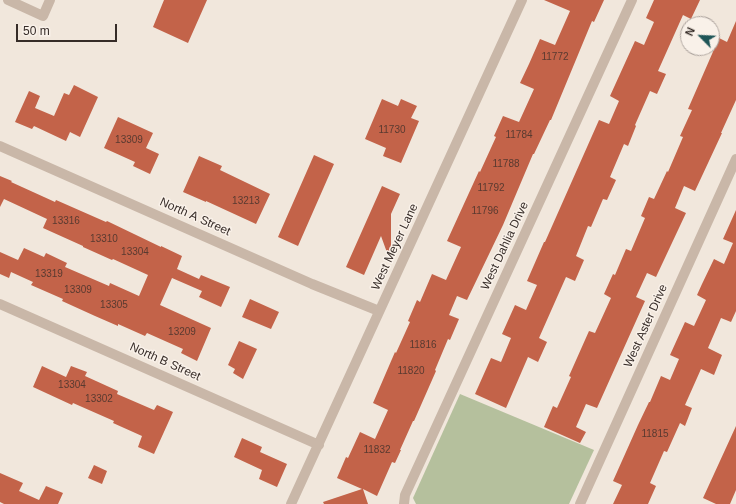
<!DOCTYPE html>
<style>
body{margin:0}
#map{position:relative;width:736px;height:504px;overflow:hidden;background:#f1e7dc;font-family:Arial,sans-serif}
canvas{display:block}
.north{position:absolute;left:680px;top:16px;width:40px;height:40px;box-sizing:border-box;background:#f9f1e9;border:1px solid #aba29c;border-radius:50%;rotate:294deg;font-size:11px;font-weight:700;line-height:16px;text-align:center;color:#362c28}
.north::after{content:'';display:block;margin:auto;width:14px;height:18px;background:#1f5557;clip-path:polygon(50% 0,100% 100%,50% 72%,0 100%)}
.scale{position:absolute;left:16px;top:24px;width:101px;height:18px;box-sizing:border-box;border:2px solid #362c28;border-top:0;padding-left:5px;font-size:12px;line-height:14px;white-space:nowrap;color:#362c28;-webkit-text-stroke:3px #f9f1e9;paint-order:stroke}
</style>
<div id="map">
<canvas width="736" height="504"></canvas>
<div class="north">N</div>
<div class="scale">50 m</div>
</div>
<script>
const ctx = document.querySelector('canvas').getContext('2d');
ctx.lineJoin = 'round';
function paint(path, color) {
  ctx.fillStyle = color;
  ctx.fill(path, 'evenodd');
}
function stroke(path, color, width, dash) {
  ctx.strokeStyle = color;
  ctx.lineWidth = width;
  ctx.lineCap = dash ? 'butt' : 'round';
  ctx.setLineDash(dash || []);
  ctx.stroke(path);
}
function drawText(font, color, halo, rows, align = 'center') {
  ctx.font = font + ' Arial,sans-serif';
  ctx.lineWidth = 3;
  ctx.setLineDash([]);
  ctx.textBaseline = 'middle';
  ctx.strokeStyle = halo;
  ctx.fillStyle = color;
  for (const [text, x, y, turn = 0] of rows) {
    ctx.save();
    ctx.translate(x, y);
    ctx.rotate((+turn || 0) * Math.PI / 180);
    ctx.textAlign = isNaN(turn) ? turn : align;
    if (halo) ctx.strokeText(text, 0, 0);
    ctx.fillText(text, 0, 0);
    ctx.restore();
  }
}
const green = new Path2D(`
 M460 394 594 450 569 504H416L413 498Z`);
const building = new Path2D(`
 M164 0H207L188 43 153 27Z
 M544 0H604L594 22 592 21 551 120H550L534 154H533L503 225 467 300 457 296 449 315 459 319 450 340 448 339 435 370 436 371 414 421H413L400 450H401L395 463 392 462 377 496 363 489 368 504H324L323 502 362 489 337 478 346 457 348 458 360 432 375 439 388 410 373 403 395 352 396 353 410 322 408 321 417 300 420 302 432 274 446 280 461 247 447 241 479 171 480 172 496 137 494 136 503 116 519 122 534 89 520 83 529 64 540 39 555 45 570 11Z
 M654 0H700L691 19 683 15 658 71 666 74 657 94 650 91 635 125 636 126 628 146 624 144 610 177 616 180 607 200 603 199 591 227 588 226 576 256 584 260 575 281 566 277 539 338 547 342 538 362 528 357 506 408 475 394 491 358 501 362 511 338 502 334 515 305 526 310 537 285 527 281 544 242H545L599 120 609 124 619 101 610 96 635 41 644 45 654 22 646 18Z
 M736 21V100L721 133H722L695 191 684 186 675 208 686 213 656 277 647 273 636 297 645 301 597 408 586 404 576 427 586 432 580 443 544 427 553 406 557 408 571 377 569 376 589 331 595 333 611 298 604 294 613 274 615 275 626 249 631 251 645 218 641 216 649 197 654 199 667 171 668 172 683 137 680 136 692 110 688 109 719 38 727 42Z
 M74 85 98 97 80 137 70 132 66 141 34 126 32 129 15 122 29 91 40 96 35 108 54 116 64 93 69 95Z
 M382 99 398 106 401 99 417 106 411 118 419 121 401 163 383 156 386 148 365 139Z
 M118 117 153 133 146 148 159 154 150 174 133 166 135 162 104 148Z
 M314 155 334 164 298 246 278 237Z
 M199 156 222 166 220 170 270 194 256 224 206 201V202L183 192Z
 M0 176 12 181 11 182 55 202 56 200 106 222 107 221 161 247V246L182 256 177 269 199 279 201 275 230 287 221 307 199 297 202 291 172 278 160 305 211 328 197 361 181 353 183 349 147 333 145 336 118 324V326L95 316 62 301 63 299 31 285 33 282 11 272 9 278 0 274V252L18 260 24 248 44 257 46 253 67 263 65 267 109 286 110 283 139 296 148 275 113 259 112 260 83 247V246L43 228 47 219 4 199 0 207Z
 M382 186 400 194 391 214V257L389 258 381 236 364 275 346 267Z
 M736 210V311L731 322 721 318 708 348 722 355 714 375 701 369 685 405 692 408 685 426 680 423 667 452 664 451 650 483 656 486 648 504H613L622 485 613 481 638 425 649 402H650L661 376 670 380 679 359 670 355 685 322 694 326 706 300 697 295 702 284 714 259 724 264 733 243 723 239Z
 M250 299 279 312 271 329 242 317Z
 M239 341 257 349 243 379 233 373 235 369 228 365Z
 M42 366 66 377 71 366 87 372 85 376 118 391 117 394 154 410 157 405 173 412 154 454 138 447 142 436 113 423 114 421 73 403 72 405 33 387Z
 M736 426V490L730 504H716L703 498Z
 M242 438 262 447 260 452 287 464 277 487 259 479 262 470 234 457Z
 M94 465 107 471 102 484 88 478Z
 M0 473 23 483 19 491 39 500 46 486 63 493 58 504H4L0 502Z`);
const minor = new Path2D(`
 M8 0 43 16 50 0
 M0 146 312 284 379 311
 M0 304 319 445
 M291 504 522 0
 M404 504 405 495 632 0
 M580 504 736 159`);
const numberNames = [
 ["11772",555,57],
 ["11730",392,130],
 ["11784",519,135],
 ["13309",129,140],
 ["11788",506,164],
 ["11792",491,188],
 ["13213",246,201],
 ["11796",485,211],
 ["13316",66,221],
 ["13310",104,239],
 ["13304",135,252],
 ["13319",49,274],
 ["13309",78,290],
 ["13305",114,305],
 ["13209",182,332],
 ["11816",423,345],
 ["11820",411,371],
 ["13304",72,385],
 ["13302",99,399],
 ["11815",655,434],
 ["11832",377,450]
];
const streetNames = [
 ["North A Street",195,217,24],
 ["West Dahlia Drive",505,246,-65],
 ["West Meyer Lane",395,247,-65],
 ["West Aster Drive",646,326,-66],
 ["North B Street",165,362,24]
];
paint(green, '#b5c09d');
paint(building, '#c36349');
stroke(minor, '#c9b7a8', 10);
drawText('10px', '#593a30', null, numberNames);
drawText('12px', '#362c28', '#f9f1e9', streetNames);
</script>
